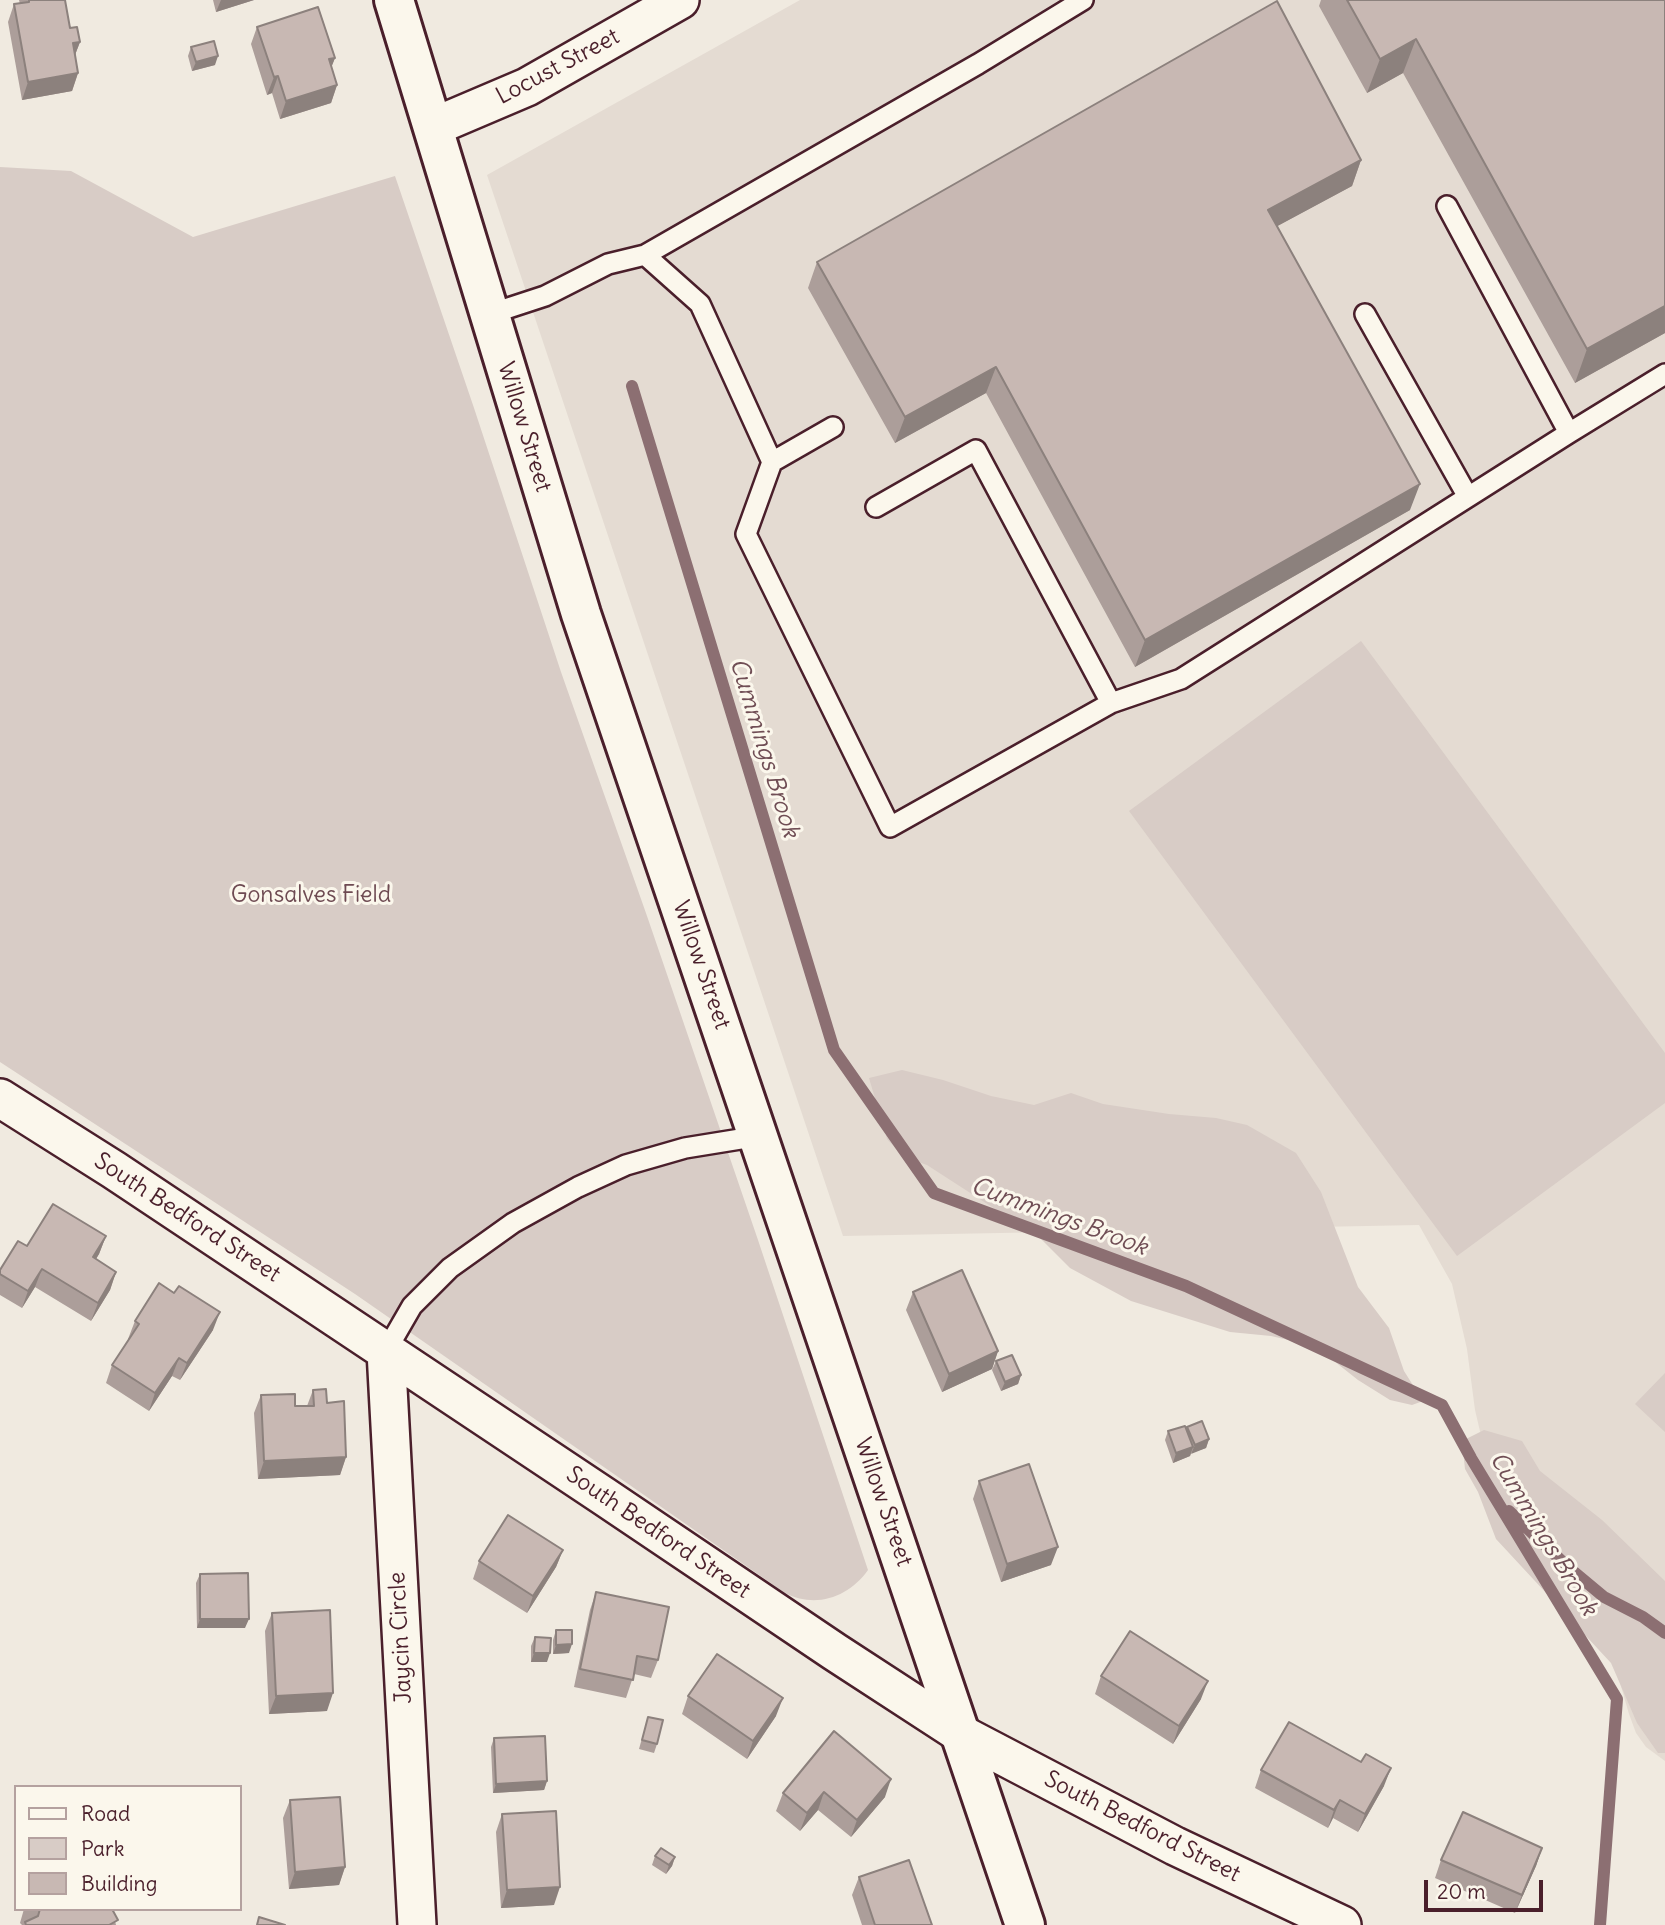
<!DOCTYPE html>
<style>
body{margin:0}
#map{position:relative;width:1665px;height:1925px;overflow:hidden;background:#f0eae0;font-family:Delius,sans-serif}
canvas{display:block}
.legend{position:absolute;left:14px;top:1785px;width:228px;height:126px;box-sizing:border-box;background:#fbf7ec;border:2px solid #b4a19f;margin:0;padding:9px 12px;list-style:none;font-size:21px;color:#4a1f2b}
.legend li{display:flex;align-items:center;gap:14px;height:35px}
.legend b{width:35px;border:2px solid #b4a19f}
.scale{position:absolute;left:1424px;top:1880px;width:119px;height:32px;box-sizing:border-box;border:4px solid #4a1f2b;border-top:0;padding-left:9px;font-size:21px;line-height:24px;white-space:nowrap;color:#4a1f2b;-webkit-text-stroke:5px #fbf7ec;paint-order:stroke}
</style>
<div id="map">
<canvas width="1665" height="1925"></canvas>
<ul class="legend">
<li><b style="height:9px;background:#fbf7ec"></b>Road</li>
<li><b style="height:19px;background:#d8ccc6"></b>Park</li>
<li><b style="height:19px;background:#c8b8b3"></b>Building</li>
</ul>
<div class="scale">20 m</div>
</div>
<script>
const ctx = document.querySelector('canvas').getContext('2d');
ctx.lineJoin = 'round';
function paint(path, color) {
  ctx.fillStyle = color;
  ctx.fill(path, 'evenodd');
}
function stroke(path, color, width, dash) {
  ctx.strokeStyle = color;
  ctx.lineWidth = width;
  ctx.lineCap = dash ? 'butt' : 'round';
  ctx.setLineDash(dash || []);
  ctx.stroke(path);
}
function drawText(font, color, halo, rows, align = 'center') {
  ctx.font = font + ' Delius,sans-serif';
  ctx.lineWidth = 6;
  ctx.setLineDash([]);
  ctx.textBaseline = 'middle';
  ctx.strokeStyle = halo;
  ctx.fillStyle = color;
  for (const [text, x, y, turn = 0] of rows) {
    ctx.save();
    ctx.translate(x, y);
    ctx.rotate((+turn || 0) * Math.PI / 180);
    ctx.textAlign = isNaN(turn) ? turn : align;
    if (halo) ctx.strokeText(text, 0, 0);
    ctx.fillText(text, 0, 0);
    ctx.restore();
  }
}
const built = new Path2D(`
 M800 0H1665V1761L1646 1747 1636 1733 1629 1714 1608 1641 1483 1444 1475 1410 1467 1349 1452 1284 1419 1225 843 1236 487 175Z`);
const green = new Path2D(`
 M0 167 71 171 193 237 395 176 474 408 561 672 647 916 758 1240 868 1570C849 1597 816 1609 785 1593L355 1294 0 1062Z
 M1361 641 1665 1053V1103L1457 1256 1129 811Z
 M902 1070 943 1080 991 1096 1034 1105 1071 1093 1103 1104 1169 1114 1216 1118 1247 1125 1296 1153 1321 1192 1358 1287 1389 1328 1404 1371 1423 1401 1412 1405 1390 1400 1358 1380 1315 1346 1271 1336 1230 1332 1131 1301 1070 1268 1040 1238 927 1165 904 1157 887 1139 869 1078Z
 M1665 1373V1432L1635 1404Z
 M1484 1430 1522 1441 1540 1471 1602 1520 1665 1581V1753H1658L1637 1723 1611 1663 1496 1539 1478 1492 1465 1469 1462 1441Z`);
const stream = new Path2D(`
 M632 386 834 1050 934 1193 1186 1286 1442 1405 1471 1458 1617 1699 1600 1925
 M1509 1511 1568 1567 1604 1597 1643 1617 1665 1633`);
const lane = new Path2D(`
 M1447 206 1569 433
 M645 255 700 304 772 462 746 534 890 827 1111 703 976 450 876 507
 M490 314 545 296 608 264 645 255 978 64 1083 0
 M1365 314 1468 497
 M772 462 833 427
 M1111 703 1181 679 1569 433 1665 374
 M386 1351 412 1306 450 1268 513 1223 578 1187 626 1165 685 1148 759 1136`);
const street = new Path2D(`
 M433 127 527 87 680 0
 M0 1098 114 1170 605 1497 835 1652 961 1734 1175 1846 1342 1925
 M386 1351 417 1925`);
const secondary = new Path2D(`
 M394 0 581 614 1025 1925`);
const wall = new Path2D(`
 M19 0H65L70 28 80 42 75 55 78 73 72 91 22 100 8 22 14 4H20Z
 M213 0H254L216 12Z
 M1321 0H1665V333L1575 383 1403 73 1367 93 1319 6Z
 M257 27 335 58 331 67 337 85 331 103 280 119 272 93 267 95 251 44Z
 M191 47 215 65 192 71 188 56Z
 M1361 160 1352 186 1277 226 1410 510 1135 667 986 393 895 443 808 288 817 262Z
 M106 1236 99 1254 96 1259 116 1272 110 1290 91 1321 35 1287 22 1308 0 1295V1270L27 1246Z
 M913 1292 998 1351 992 1369 942 1392 906 1310Z
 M135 1321 213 1330 180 1380 172 1376 149 1411 106 1383 112 1365 129 1339H128Z
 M996 1361 1021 1375 1018 1384 1001 1391 992 1370Z
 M313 1390 327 1403 346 1457 340 1475 258 1479 254 1413 261 1395 295 1406H307Z
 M1187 1427 1209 1439 1206 1448 1191 1453 1190 1456 1173 1463 1165 1440 1168 1431 1187 1429Z
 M979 1481 1051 1565 1001 1582 973 1499Z
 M563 1550 556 1567 527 1613 473 1579 479 1561Z
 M200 1574 245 1628H197L196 1583Z
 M596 1592 658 1660 651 1678 634 1674 626 1698 574 1687 590 1610Z
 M272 1613 327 1711 269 1714 265 1631Z
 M556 1630 569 1653 553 1654V1640Z
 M535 1637 547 1662H531V1646Z
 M1101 1676 1201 1699 1173 1744 1095 1694Z
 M688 1696 776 1716 747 1759 682 1714Z
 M648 1717 657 1744 654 1753 639 1749Z
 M834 1731 885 1797 851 1837 818 1810 800 1831 776 1811 783 1793Z
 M494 1738 547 1781 544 1790 493 1793 491 1747Z
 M1261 1770 1384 1786 1358 1832 1333 1818 1328 1828 1255 1788Z
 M290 1800 345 1867 339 1885 289 1889 283 1818Z
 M502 1814 554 1905 501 1908 496 1832Z
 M1542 1848 1536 1866 1515 1913 1435 1878 1441 1860Z
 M655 1856 675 1857 672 1866 666 1874 652 1865Z
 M859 1877 932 1925H862L852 1895Z
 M24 1909H112L116 1925H22L20 1923Z`);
const shadedWall = new Path2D(`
 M221 0H254L216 12Z
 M1416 39 1403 73 1367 93 1380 59Z
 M80 42 73 60V43Z
 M218 56 215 65 192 71 196 62Z
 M335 58 328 76 329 59Z
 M78 73 72 91 22 100 28 82Z
 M278 76 272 93 267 95 274 77Z
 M337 85 331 103 280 119 286 101Z
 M1361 160 1352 186 1259 236 1268 210Z
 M1665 306V333L1575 383 1587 349Z
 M996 367 986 393 895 443 905 417Z
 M1420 484 1410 510 1135 667 1145 640Z
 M106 1236 99 1254 86 1275 93 1257Z
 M42 1269 35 1287 22 1308 28 1291Z
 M116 1272 110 1290 91 1321 98 1303Z
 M220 1312 213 1330 180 1380 187 1363Z
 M998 1351 992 1369 942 1392 949 1374Z
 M179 1358 172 1376 149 1411 155 1393Z
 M1021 1375 1018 1384 1001 1391 1005 1382Z
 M1209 1439 1206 1448 1191 1454 1195 1445Z
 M1193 1447 1190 1456 1173 1463 1176 1453Z
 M346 1457 340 1475 258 1479 264 1461Z
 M1058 1547 1051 1565 1001 1582 1007 1564Z
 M563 1550 556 1567 527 1613 533 1596Z
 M200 1619H249L245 1628H197Z
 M572 1644 569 1653 553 1654 556 1645Z
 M534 1653H550L547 1662H531Z
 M1208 1681 1201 1699 1173 1744 1179 1726Z
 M333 1693 327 1711 269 1714 276 1696Z
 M783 1698 776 1716 747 1759 753 1741Z
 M1391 1768 1384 1786 1358 1832 1365 1814Z
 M891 1779 885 1797 851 1837 857 1820Z
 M547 1781 544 1790 493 1793 496 1784Z
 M824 1792 818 1810 800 1831 807 1813Z
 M1340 1800 1333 1818 1328 1828 1334 1810Z
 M1542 1848 1536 1866 1515 1913 1522 1895Z
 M675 1857 672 1866 666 1874 669 1865Z
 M345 1867 339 1885 289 1889 295 1872Z
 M560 1887 554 1905 501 1908 507 1890Z`);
const building = new Path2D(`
 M29 0H65L70 28 77 27 80 42 73 43 78 73 28 82 14 4 29 2Z
 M1347 0H1665V306L1587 349 1416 39 1380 59Z
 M1277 1 1361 160 1268 210 1420 484 1145 640 996 367 905 417 817 262Z
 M318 7 335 58 329 59 337 85 286 101 278 76 274 77 257 27Z
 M214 41 218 56 196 62 191 47Z
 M53 1204 106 1236 93 1257 116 1272 98 1303 42 1269 28 1291 0 1274V1270L18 1241 27 1246Z
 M962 1270 998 1351 949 1374 913 1292Z
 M159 1283 174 1293 179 1286 220 1312 187 1363 179 1358 155 1393 112 1365 139 1324 135 1321Z
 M1012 1355 1021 1375 1005 1382 996 1361Z
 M326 1389 327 1403 344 1401 346 1457 264 1461 261 1395 295 1394V1406H314L313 1390Z
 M1202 1421 1209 1439 1195 1445 1187 1427Z
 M1185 1426 1193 1447 1176 1453 1168 1431Z
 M1029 1464 1058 1547 1007 1564 979 1481Z
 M508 1515 563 1550 533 1596 479 1561Z
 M248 1573 249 1619H200V1574Z
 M596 1592 669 1607 658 1660 637 1656 633 1680 580 1669Z
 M330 1610 333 1693 276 1696 272 1613Z
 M556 1630H572V1644L556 1645Z
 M1130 1631 1208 1681 1179 1726 1101 1676Z
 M535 1637 551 1638 550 1653H534Z
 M717 1654 783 1698 753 1741 688 1696Z
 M648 1717 663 1720 657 1744 642 1740Z
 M1289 1722 1361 1762 1366 1754 1391 1768 1365 1814 1340 1800 1334 1810 1261 1770Z
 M834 1731 891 1779 857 1820 824 1792 807 1813 783 1793Z
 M545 1736 547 1781 496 1784 494 1738Z
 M340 1797 345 1867 295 1872 290 1800Z
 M556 1811 560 1887 507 1890 502 1814Z
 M1463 1812 1542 1848 1522 1895 1441 1860Z
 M661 1848 675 1857 669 1865 655 1856Z
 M909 1860 932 1925H875L859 1877Z
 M40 1909H112L118 1920 109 1925H26L25 1922 38 1916Z
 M259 1917 285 1925H257Z`);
const streetNames = [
 ["Locust Street",558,67,-28],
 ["Willow Street",524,427,73],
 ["Willow Street",701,965,71],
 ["South Bedford Street",187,1218,33],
 ["Willow Street",883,1502,71],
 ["South Bedford Street",658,1533,34],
 ["Jaycin Circle",401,1638,-93],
 ["South Bedford Street",1142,1827,27]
];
const parkNames = [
 ["Gonsalves Field",311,895]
];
const waterNames = [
 ["Cummings Brook",764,748,73],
 ["Cummings Brook",1059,1217,20],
 ["Cummings Brook",1543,1534,59]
];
paint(built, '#e4dbd2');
paint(green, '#d8ccc6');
stroke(stream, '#8c6f72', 12);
stroke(lane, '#4a1f2b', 24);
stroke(street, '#4a1f2b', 42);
stroke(secondary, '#4a1f2b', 44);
stroke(lane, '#fbf7ec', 19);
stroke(street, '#fbf7ec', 37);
stroke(secondary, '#fbf7ec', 38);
paint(wall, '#ac9e9a');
paint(shadedWall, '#8c817d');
paint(building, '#c8b8b3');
stroke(building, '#8c817d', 2);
drawText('23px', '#4a1f2b', '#fbf7ec', streetNames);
drawText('23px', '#6e4a52', '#fbf7ec', parkNames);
drawText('italic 24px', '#704e55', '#fbf7ec', waterNames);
</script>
